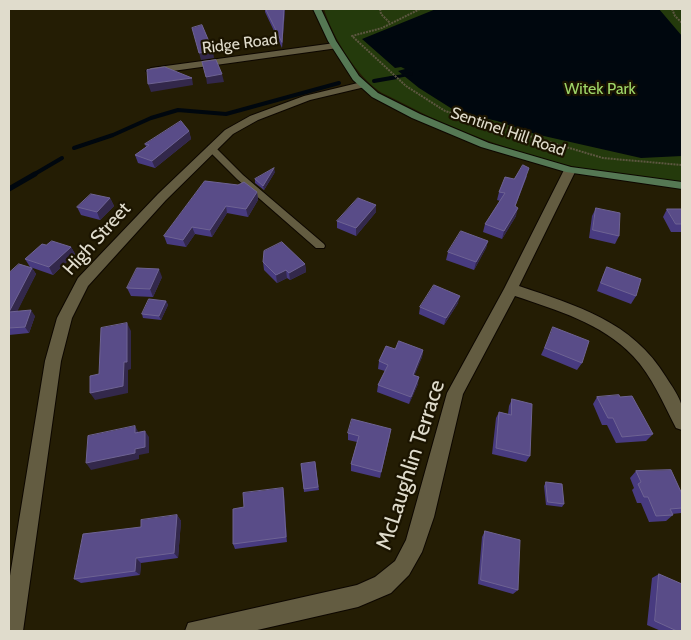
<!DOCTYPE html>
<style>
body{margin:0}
#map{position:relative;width:691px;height:640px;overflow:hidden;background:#241d04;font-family:Cabin,sans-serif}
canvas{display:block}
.frame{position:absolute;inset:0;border:10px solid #e0dccc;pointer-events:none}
</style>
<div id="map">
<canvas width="691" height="640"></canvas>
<div class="frame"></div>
</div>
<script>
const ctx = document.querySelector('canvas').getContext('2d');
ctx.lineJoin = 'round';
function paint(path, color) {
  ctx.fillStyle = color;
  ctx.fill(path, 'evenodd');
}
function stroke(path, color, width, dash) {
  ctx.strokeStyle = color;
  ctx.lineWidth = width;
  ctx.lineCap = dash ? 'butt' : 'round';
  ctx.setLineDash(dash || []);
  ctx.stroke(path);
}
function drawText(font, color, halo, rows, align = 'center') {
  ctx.font = font + ' Cabin,sans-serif';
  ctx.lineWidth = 4.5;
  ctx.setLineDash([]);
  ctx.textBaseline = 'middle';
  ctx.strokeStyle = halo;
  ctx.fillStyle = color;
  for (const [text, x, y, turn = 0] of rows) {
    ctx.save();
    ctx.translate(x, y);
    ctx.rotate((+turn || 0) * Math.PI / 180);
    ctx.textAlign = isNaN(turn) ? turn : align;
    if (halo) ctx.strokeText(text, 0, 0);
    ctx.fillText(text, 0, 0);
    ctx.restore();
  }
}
const green = new Path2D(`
 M324 9H682V184C605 177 529 159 458 129 432 119 407 105 382 93 357 77 333 38 324 9Z`);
const water = new Path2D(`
 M436 9H659L682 36V156L641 158 535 134 497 121 457 112 419 88 398 71 405 69 401 67 395 68 362 39Z`);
const streamFar2 = new Path2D(`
 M390 78 411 74`);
const streamFar1 = new Path2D(`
 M374 81 397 77
 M74 148 113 135 151 118 178 110 226 114 339 83
 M33 175 62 158`);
const stream = new Path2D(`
 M9 189 35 174`);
const path = new Path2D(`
 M380 9 381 14 390 23
 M420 9 382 28 352 36 406 86 445 111 603 158 682 165
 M672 9 675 16 682 23`);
const lane = new Path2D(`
 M208 146H214L243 175 324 244 325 246 324 248H316L237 179 208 150Z`);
const street = new Path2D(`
 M335 43 338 44V48L151 74 146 71 151 68Z
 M362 82 367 85 365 87 310 100 258 120 233 134 166 200 88 286 72 318 61 361 23 631H9V582L45 361 57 318 78 278 158 194 225 130 250 116 304 96Z
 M570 167 576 170 519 286C577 306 632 321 666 377 671 385 680 397 682 407 684 414 682 423 682 430L676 428C663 403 652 376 633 356 602 323 556 310 515 296L463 394 434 517 422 552 409 575 391 593 358 607 253 631H185L188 623 357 585 375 577 395 561 406 540 447 393 504 289 564 170Z`);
const secondary = new Path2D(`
 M313 9H321L336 41 359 76 378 93 420 114 489 143 571 167 682 182V189L566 172 481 147 412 118 372 97 353 80 328 41Z`);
const wall = new Path2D(`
 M265 9H285L282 48 265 12Z
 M189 131 191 139 155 168 138 163 135 155 146 147 145 144Z
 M275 172 264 190 255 183V179Z
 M527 176 515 207 516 216 502 239 483 232 485 224 500 201 497 200 499 192 514 179Z
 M205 181 257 192 258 200 248 217 227 213 212 237 195 234 186 247 167 244 164 236Z
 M110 198 114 206 100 220 81 215 77 207Z
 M596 208 619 236 615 244 589 238 592 216Z
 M667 209H682V232H671L663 217Z
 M376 212 356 236 337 228V221Z
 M488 241 486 248 474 270 446 260 448 252Z
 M46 245 71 247 75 254 53 275 30 267 25 259Z
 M263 262 305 264 306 272 290 280 287 278 277 283 264 270Z
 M607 267 636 296 631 304 597 291 603 275Z
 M32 268 36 274 17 311 35 316 29 333 9 335V273Z
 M162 277 153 297 131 296 127 288Z
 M166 301 168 305 161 320 143 318 142 314Z
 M458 303 444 325 419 314 420 307Z
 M550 335 582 363 577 370 541 355Z
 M395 349 423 350 422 357 414 375 418 384 409 404 377 392 378 385 385 371 378 369 379 361Z
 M597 397H620L653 434 646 441 616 443 607 425H602L593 404Z
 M512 399 530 456 526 462 492 454 496 418 499 412 508 414 509 406Z
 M348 433 390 435 380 478 351 471V464L357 442 348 440Z
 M315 462 319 490 304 492 301 464Z
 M636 471 682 494V512L681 513 672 514 673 515 666 521 649 522 641 503H637L632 490 634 488 630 478Z
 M546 482 564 504 562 507 546 505 544 486Z
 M283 488 284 494 287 542 235 549 233 544 244 507Z
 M177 515 181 521 178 558 141 563 140 575 81 583 74 579 141 527Z
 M485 531 518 590 513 594 478 584 482 537Z
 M659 574 682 631H661L647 625 652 578Z`);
const shadedWall = new Path2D(`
 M284 9 285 11 282 48V42Z
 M213 51 214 58 201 60 199 53Z
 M222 74 224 82 207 84 206 77Z
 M192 78 193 85 151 92 148 84Z
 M189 131 191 139 155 168 152 161Z
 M274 168 275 172 264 190 263 186Z
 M257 192 258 200 248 217 246 209Z
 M110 198 114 206 100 220 97 212Z
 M376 205V212L356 236V228Z
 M226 206 227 213 212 237 210 230Z
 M518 208 516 216 502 239 504 231Z
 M192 227 195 234 186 247 183 240Z
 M488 241 486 248 474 270 476 262Z
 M71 247 75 254 53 275 49 267Z
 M305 264 306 272 290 280 289 273Z
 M32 268 36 274 14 318 9 312Z
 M159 269 162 277 153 297 150 289Z
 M286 270 287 278 277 283 276 275Z
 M460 296 458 303 444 325 446 318Z
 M166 301 168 305 161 320 159 316Z
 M31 310 35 316 29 333 25 327Z
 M127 323 131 331V369L128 370V393L95 400 90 393Z
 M423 350 422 357 412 382 413 375Z
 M419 377 418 384 409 404 411 397Z
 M135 426 139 433H135Z
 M391 429 390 435 380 478 381 472Z
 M145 431 149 437V453L139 455V459L91 470 86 463 135 449Z
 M283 488 284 494 287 542 286 537Z
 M177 515 181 521 178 558 174 553Z
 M136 558 141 563 140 575 135 571Z`);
const building = new Path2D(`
 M266 9H284L282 42Z
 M202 25 213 51 199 53 192 28Z
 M216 60 222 74 206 77 202 62Z
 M165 67 192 78 148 84 147 70Z
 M181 121 189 131 152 161 135 155 149 145 145 144Z
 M523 165 529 168 515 206 518 208 504 231 485 224 505 193 499 192 505 177 514 179Z
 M274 168 263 186 255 179Z
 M205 181 238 185 244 182 257 192 246 209 226 206 210 230 192 227 183 240 164 236Z
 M91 194 110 198 97 212 77 207Z
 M358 198 376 205 356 228 337 221Z
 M596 208 620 213 619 236 593 230Z
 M667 209H682V224H676Z
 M461 231 488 241 476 262 448 252Z
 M52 241 71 247 49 267 25 259 42 244 46 245Z
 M282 242 305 264 289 273 286 270 276 275 263 262 264 251Z
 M19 264 32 268 9 312 31 310 25 327 9 328V273Z
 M607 267 641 279 636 296 601 283Z
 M137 268 159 269 150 289 127 288Z
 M434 285 460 296 446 318 420 307Z
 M149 299 166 301 159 316 142 314Z
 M127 323V362H124L123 386 90 393V376L99 374 101 328Z
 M553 327 589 341 582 363 545 348Z
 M399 341 423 350 413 375 419 377 411 397 378 385 388 365 379 361 386 346 395 349Z
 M619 395 620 397 632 396 653 434 622 437 613 418H608L597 397Z
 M512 399 532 404 530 456 496 448 499 412 511 415Z
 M352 419 391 429 381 472 351 464 359 436 348 433Z
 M135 426V433L145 431V447L135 449V453L86 463 88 436Z
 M315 462 318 487 304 489 301 464Z
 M671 470 682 494V508L670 509 673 515 656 516 648 497H644L638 484 641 482 636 471Z
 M546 482 562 484 564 504 548 502Z
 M283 488 286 537 233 544V509L244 507 243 493Z
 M177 515 174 553 136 558 135 571 74 579 83 534 141 527V520Z
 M485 531 520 540 518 590 481 580Z
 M659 574 682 584V631H677L655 621Z`);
const farStreetnames = [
 ["Ridge Road",240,44,-7],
 ["Sentinel Hill Road",508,132,19]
];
const farParknames = [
 ["Witek Park",600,89]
];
const streetNames = [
 ["High Street",97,239,-48]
];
const nearStreetnames = [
 ["McLaughlin Terrace",411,465,-72]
];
paint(green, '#243a0c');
paint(water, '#00070e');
stroke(streamFar2, '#00070e', 3);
stroke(streamFar1, '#00070e', 4);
stroke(stream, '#00070e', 5);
stroke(lane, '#0d0700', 2);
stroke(street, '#0d0700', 2);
stroke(secondary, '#0d0700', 2);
stroke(path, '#5d5741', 2, [2, 1]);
paint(lane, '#635c41');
paint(street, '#635c41');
paint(secondary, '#557854');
paint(wall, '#483b80');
paint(shadedWall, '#33284b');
paint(building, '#594c88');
stroke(building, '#6e6393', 1);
drawText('16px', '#e0dccc', '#1b1400', farStreetnames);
drawText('16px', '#9ed568', '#1b1400', farParknames);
drawText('19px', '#e0dccc', '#1b1400', streetNames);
drawText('22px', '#e0dccc', '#1b1400', nearStreetnames);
</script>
